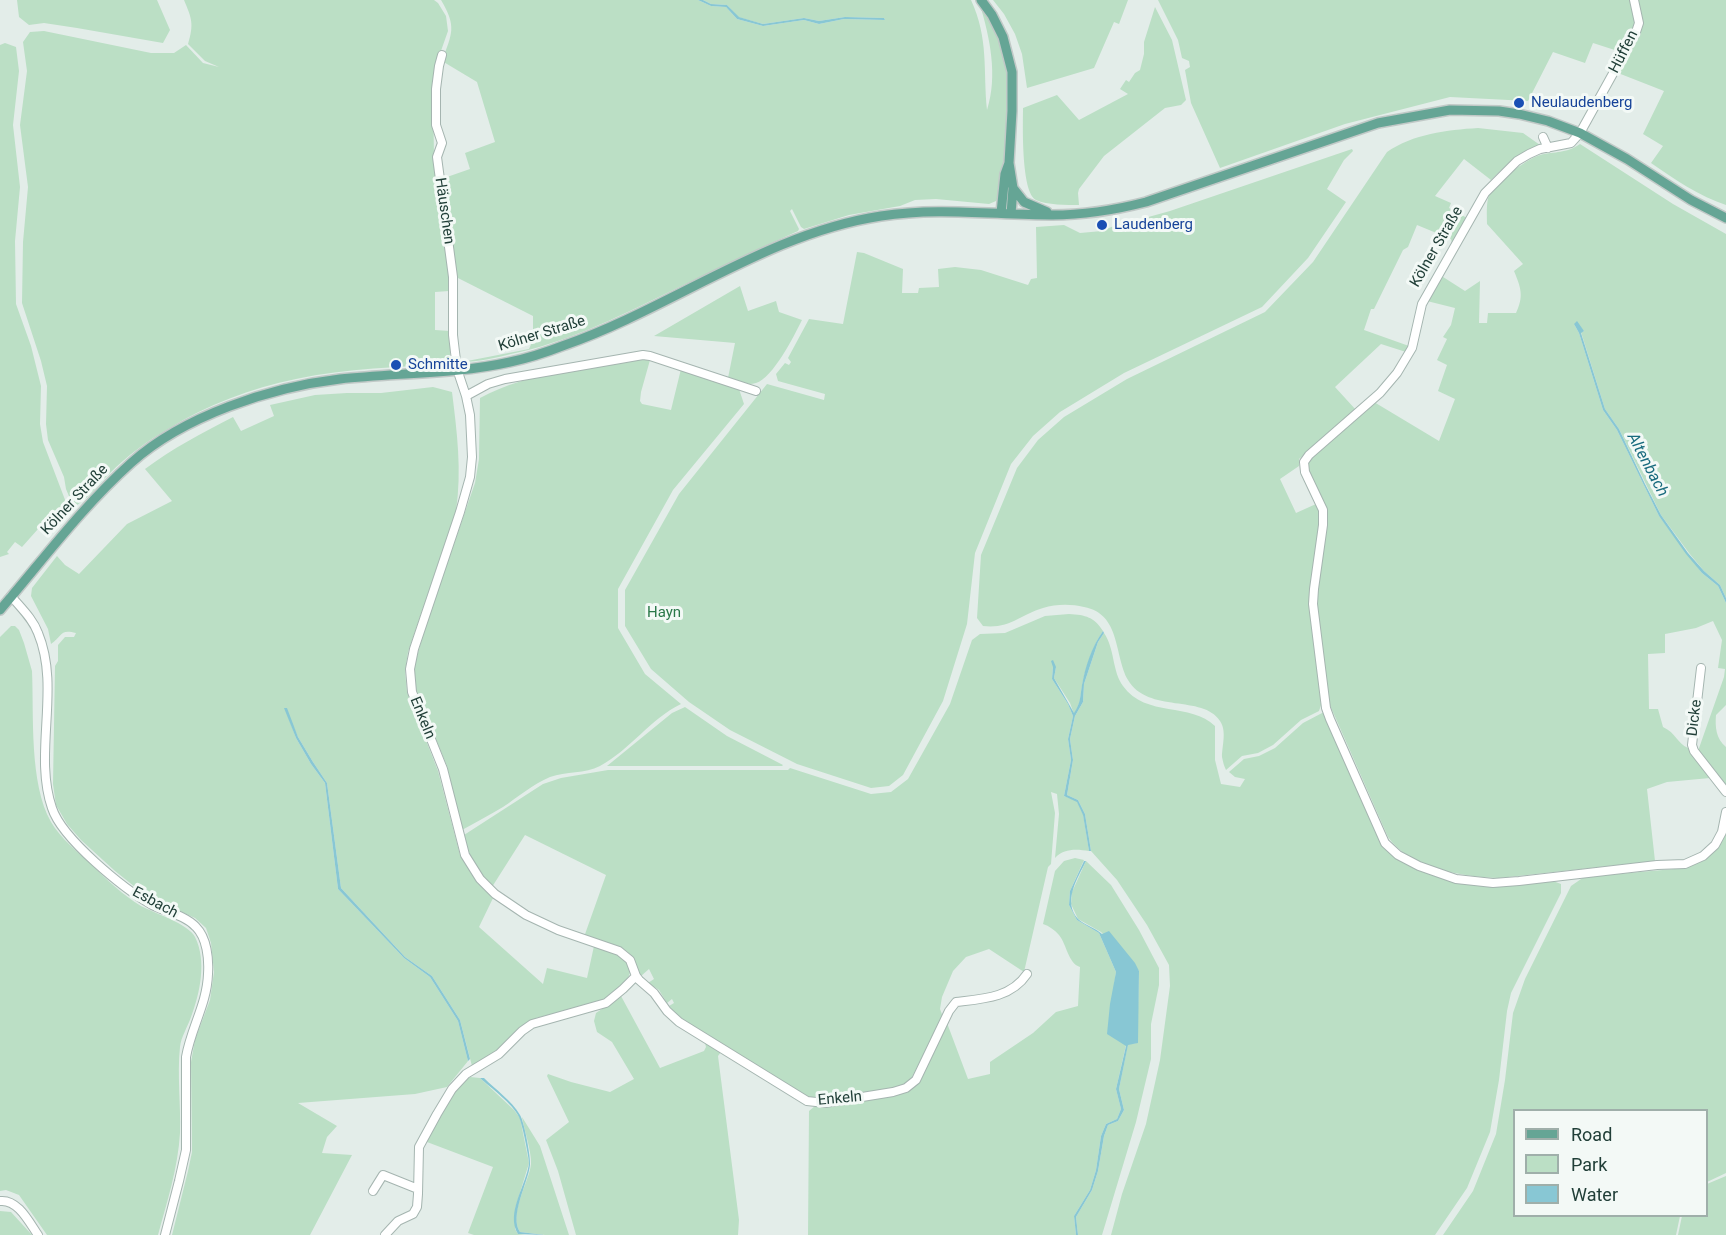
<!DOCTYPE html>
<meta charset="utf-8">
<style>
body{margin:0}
#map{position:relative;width:1726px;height:1235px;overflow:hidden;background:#e3ede9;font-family:Roboto,sans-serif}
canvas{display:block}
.legend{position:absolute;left:1513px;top:1109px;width:195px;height:108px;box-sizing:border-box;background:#f3f9f6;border:2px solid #9fafaa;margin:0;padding:8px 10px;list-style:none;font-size:18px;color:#213f38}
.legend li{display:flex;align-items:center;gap:12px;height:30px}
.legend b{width:30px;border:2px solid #9fafaa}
</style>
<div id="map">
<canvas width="1726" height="1235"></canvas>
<ul class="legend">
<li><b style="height:8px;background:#65a595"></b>Road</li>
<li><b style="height:16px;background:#bbdfc5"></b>Park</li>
<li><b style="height:16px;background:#88c7d4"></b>Water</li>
</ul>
</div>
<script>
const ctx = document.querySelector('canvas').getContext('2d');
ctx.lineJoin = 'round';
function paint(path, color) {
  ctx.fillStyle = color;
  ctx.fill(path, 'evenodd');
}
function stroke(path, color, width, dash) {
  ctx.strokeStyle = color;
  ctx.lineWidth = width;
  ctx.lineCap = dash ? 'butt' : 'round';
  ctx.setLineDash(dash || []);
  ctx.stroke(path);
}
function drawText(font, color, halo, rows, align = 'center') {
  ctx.font = font + ' Roboto,sans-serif';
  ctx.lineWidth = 6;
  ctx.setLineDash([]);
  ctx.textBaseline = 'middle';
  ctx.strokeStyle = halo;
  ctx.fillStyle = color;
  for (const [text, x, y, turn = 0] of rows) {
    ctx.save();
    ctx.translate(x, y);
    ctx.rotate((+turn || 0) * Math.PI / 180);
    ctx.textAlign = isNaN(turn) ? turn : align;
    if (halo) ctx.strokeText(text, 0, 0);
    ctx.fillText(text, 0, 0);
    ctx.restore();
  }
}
const green = new Path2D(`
 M17 0H157L170 30 163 43 77 28 44 23 29 25 19 17Z
 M184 0H434L438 3 446 16 448 31 436 65 433 89 434 158 449 277V291L435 292V330L450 331V360L453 361 451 364C400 367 347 368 296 379 251 388 207 405 168 429 147 441 127 456 110 473 99 483 89 498 77 505L71 501 66 489 64 477 48 440 46 424 47 386 41 361 22 303 23 242 28 187 20 125 27 71 23 42 30 32 44 31 151 53H174L186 45 203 63 219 67 205 61 188 44C194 24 192 19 184 0Z
 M441 0H698L711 6 726 7 737 19 763 26 804 20 819 24 844 19 885 20 884 18 845 17 819 21 804 18 763 24 738 17 727 5 711 4 703 0H971C989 39 983 70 987 110 998 76 990 38 980 5L998 36 1006 57 1008 78 1007 139 999 195 996 201 989 204 936 199 915 200 900 206 849 215 804 229 801 227 792 209 790 211 799 229 798 231C753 251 709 273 665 294 616 318 565 343 511 354 495 358 478 362 462 362L529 349 533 340V316L456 277 445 194 448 193 447 177 470 169 465 153 495 142 477 82 442 61C452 33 457 27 441 0Z
 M993 0H1128L1119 24 1114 22 1094 68 1027 88 1022 54 1015 34 1004 14Z
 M1158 0H1726V205C1699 196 1674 179 1651 163L1663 146 1643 134 1664 91 1618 73 1640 31 1633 28 1621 52 1593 43 1585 63 1553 52 1528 101 1450 97 1345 124 1220 168 1191 103 1185 70 1190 67 1189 61 1182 58 1178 40Z
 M1155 7 1172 40 1186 100 1181 105 1165 108 1104 156 1079 189 1078 193 1079 205C1067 205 1047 205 1036 200 1021 192 1023 125 1023 108L1057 95 1079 120 1128 94 1120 89 1126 80 1129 82 1135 73 1140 70 1144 54V42Z
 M5 43 16 47 19 71 13 125 20 187 15 241 16 304 31 346 41 386 40 424 43 442 67 505 54 511 22 547 15 542 7 552 9 554 0 557V45Z
 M1478 128 1523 133 1540 145C1520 154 1506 165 1491 180L1464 159 1435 196 1451 203 1449 208 1467 218 1452 243 1451 239 1417 225 1408 247 1403 250 1374 309H1371L1364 330 1409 346 1406 352 1381 344 1335 387 1356 410 1299 459V466L1280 479 1296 513 1316 504 1319 511 1320 522 1312 574 1310 605 1321 705 1319 711 1301 720 1273 745 1258 753 1242 756 1226 770C1224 766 1223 762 1222 757 1222 746 1227 731 1220 721 1203 694 1148 714 1128 680 1114 655 1121 614 1084 607 1071 604 1056 604 1043 608 1020 615 1010 629 983 626L977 618 981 555 1017 468 1038 440 1064 417 1127 379 1265 312 1313 262 1387 152C1413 134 1447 130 1478 128Z
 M1580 144 1673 204 1726 234V598L1720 585 1704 571 1689 553 1661 515 1619 429 1605 409 1581 332 1584 331 1574 324 1579 333 1603 410 1617 430 1659 516 1702 573 1718 586 1726 603V705L1716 715C1715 727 1716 739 1726 747V785H1724L1715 770 1698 751 1724 677 1725 669 1718 668 1722 640 1713 621 1696 628 1665 634V653L1648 654 1649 709H1658L1663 727C1676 733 1677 743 1688 748L1710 778 1667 782 1647 789 1655 861 1499 878C1463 877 1409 868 1388 837L1329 703 1317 605 1318 575 1327 523 1326 509 1309 474 1308 465 1312 457 1374 402 1439 441 1455 399 1438 391 1447 365 1437 360 1447 339 1443 337 1451 325 1455 308 1427 301 1440 275 1465 291 1480 281 1479 323H1487L1488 313H1516C1524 296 1521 288 1514 271L1523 264 1487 224C1487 216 1486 203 1489 195 1495 182 1527 159 1540 155 1556 151 1565 154 1580 144Z
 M1352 149 1353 151 1344 160 1327 189 1346 202 1308 258 1262 307 1124 373 1060 412 1033 436 1011 464 975 553 967 624 943 701 903 775 889 786 871 788 797 764 730 730 689 702 651 669 625 626V590L679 494 767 384 824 400 825 394 778 381 776 374 785 363 789 365 791 362 788 358 809 319 843 324 857 252 864 253 903 269 902 293H918L919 288 939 287 938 269 955 267 981 270 1028 285 1031 279 1037 278 1036 227 1064 225 1080 233 1102 231 1123 222 1134 221 1170 211Z
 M740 286 748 311 776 301 779 312 802 320C794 336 773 378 756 383 746 386 737 381 728 378L735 343 654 336Z
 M648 358 650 360 641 392 640 401 642 404 671 410 681 369 739 389 744 404 673 490 618 589V628L645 674 681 704C650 719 630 750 600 766 585 774 566 771 550 777 533 784 518 797 503 807 490 815 476 822 462 830L447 766 416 691 414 667 425 628 475 483 479 459 480 398C530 371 592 367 648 358Z
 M433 387 452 392C457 432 462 470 456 511L408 652 405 672 407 692 438 771 460 855 494 896 479 927 543 984 547 968 587 978 594 946C615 952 647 963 620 987 614 992 609 997 602 1001L536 1018C522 1026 513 1037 501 1047 493 1055 482 1060 472 1066L460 1020 432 976 405 957 341 888 327 783 313 762 298 737 285 708 296 738 311 764 325 783 338 889 404 958 430 977 458 1021 468 1061 447 1087 415 1094 298 1103 337 1126 327 1137 322 1153 352 1155 310 1235H172L188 1171 192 1152 191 1062 195 1040 210 1000 214 972 211 943 206 928 195 918 161 903 140 891 115 871 81 840 67 824 56 805 53 784 55 666 58 661V645L65 637H74L76 633C59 629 63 636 51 644L48 629 31 596 32 588 57 556 65 565 79 574 127 524 172 501 145 469C173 448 202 433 233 417L241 431 274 416 270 405 315 395 347 393H381Z
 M1069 614C1086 615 1094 617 1103 631 1093 645 1085 669 1082 686 1080 699 1081 702 1074 714L1070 703 1054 678 1056 667H1053L1052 679 1068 704 1073 716 1068 739 1071 760 1064 796 1077 801 1083 814 1089 851C1077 849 1064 848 1055 858L1059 814 1057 794 1051 792 1055 813 1051 864 1048 867 1024 972 989 949 966 957 953 971 942 997 940 1009 943 1017 912 1077 904 1085 892 1089 825 1099 811 1098 799 1093 681 1019 669 1006 674 1003 672 999 667 1003 659 990 648 983 654 979 649 969 641 976C638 971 637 964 633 958 623 943 600 941 584 937L606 875 525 835 492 887C477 870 469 858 464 835L543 784 561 778 608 770H788L790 768 871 794 891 792 908 779 950 704 972 640 980 634 1005 633 1045 616Z
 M11 626H15L19 630 24 643 32 671C34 716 29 783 51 822 61 839 78 852 92 865 107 880 123 895 141 906 154 913 189 924 195 937 207 961 200 993 191 1017 188 1026 181 1037 180 1047 177 1075 181 1104 180 1133 178 1168 167 1202 158 1235H47L19 1195 6 1190 0 1191V637Z
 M1104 633C1115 649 1112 671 1123 686 1146 718 1191 702 1215 726V760L1221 784 1240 787 1245 779 1235 777 1229 772 1244 759 1259 756 1275 748 1303 723 1324 712 1381 841C1383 845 1386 849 1389 852 1396 860 1411 866 1421 870 1470 891 1501 886 1553 881L1561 884V893L1511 993 1507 1011 1499 1080 1490 1132 1467 1188 1435 1235H1111L1122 1194 1146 1124 1160 1060 1170 986 1169 965 1147 925 1117 880 1091 851 1085 814 1078 800 1067 795 1073 760 1070 739 1075 716 1083 702 1084 684 1098 642Z
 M685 707 727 736 783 765 782 766H607L672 713Z
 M1726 829V1173L1707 1182 1706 1110H1514V1216H1680L1676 1235H1443L1473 1191 1496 1134 1505 1080 1513 1013 1525 979 1571 886 1584 877 1674 869 1689 866 1712 853 1720 843Z
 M1075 858 1084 860 1070 891 1069 905 1077 920 1099 933 1116 972 1114 986 1126 1045 1116 1089 1121 1109 1117 1119 1106 1124 1101 1136 1096 1170 1090 1190 1074 1216 1076 1235H808L809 1111 815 1106H825L894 1096 908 1092 919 1082 947 1023 968 1079 990 1074V1062L1033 1033 1056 1012 1078 1006 1080 967C1068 963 1067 945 1059 935 1055 930 1049 926 1043 924L1055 871 1064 861Z
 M1086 861 1111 885 1139 930 1159 968V985L1151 1024V1059L1136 1122 1102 1235H1078L1076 1217 1092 1190 1098 1171 1104 1136 1108 1125 1118 1121 1124 1110 1119 1089 1128 1044 1137 1043 1139 971 1101 932 1078 919 1071 904 1072 892Z
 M621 996 660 1068 704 1051 706 1047 705 1043 721 1052 718 1056 739 1220 738 1235H576L558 1171 546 1140 569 1122 547 1076 548 1074 571 1082 610 1092 634 1079 612 1042 597 1032 594 1021 596 1013Z
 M470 1077 480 1078 514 1110 520 1118 529 1163 515 1209V1229L518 1234 525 1235H474L468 1233 493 1167 427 1142C437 1119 450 1093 470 1077Z
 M522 1117 540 1146 569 1235H545L520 1232C508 1214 529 1183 531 1164 532 1153 524 1129 522 1117Z
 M1726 1176V1235H1678L1682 1216H1706L1707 1184Z
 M0 1211 11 1212 32 1235H0Z`);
const water = new Path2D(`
 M698 0H703L711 4 727 5 739 17 763 24 804 18 819 21 845 17 884 18 885 20 844 19 819 24 804 20 763 26 737 19 726 7 711 6Z
 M1577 321 1584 331 1581 333 1605 409 1619 429 1645 484 1661 515 1688 553 1704 571 1720 585 1726 598V603L1718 586 1702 573 1686 554 1659 516 1617 430 1603 410 1579 333 1574 324Z
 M1103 631 1104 633 1098 642 1084 684 1083 702 1075 716 1070 739 1073 760 1067 795 1078 800 1085 814 1091 851H1089L1083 815 1077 802 1064 796 1071 760 1068 739 1073 716 1068 704 1052 679 1053 667 1051 661 1053 660 1056 667 1054 678 1074 713C1081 702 1080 697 1082 685 1085 667 1092 646 1103 631Z
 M284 708H287L298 737 313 762 327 783 341 888 405 957 432 976 460 1020 470 1059 468 1061 458 1021 430 977 404 958 338 889 325 783 311 764 296 738Z
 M1084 861H1086C1078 878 1062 901 1078 919 1084 925 1096 928 1102 934L1109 931 1135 963 1139 971 1138 1043 1128 1045 1119 1089 1124 1110 1118 1121 1108 1125 1104 1136 1098 1171 1092 1190 1076 1217 1078 1235H1076L1074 1216 1090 1190 1096 1170 1101 1136 1106 1124 1117 1119 1121 1109 1116 1089 1126 1046 1107 1034 1110 1004 1116 972 1099 933 1077 920 1069 905 1070 891Z
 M480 1078H484C495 1089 512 1101 520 1115 524 1121 531 1158 530 1165 528 1183 509 1216 520 1232L545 1235 518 1234C505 1213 527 1184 529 1163 529 1157 522 1123 519 1117 513 1104 491 1088 480 1078Z`);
const minor = new Path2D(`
 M1634 0 1639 23 1636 32 1580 133 1571 143 1540 149 1529 154 1517 161 1485 193 1422 304 1412 348 1397 373 1380 393 1309 455 1304 462 1305 472 1323 510V525L1314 589 1313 604 1326 708 1330 719 1385 843 1398 855 1419 866 1456 879 1493 883 1519 881 1657 865 1685 864 1703 856 1715 845 1722 832 1726 812
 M442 55 439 66 436 89V125L442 143 437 157 453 277V335L457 369 466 396 470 415 472 457 470 477 460 512 414 649 410 669 412 692 443 769 465 855 480 879 495 894 526 915 558 930 619 951 630 960 636 976 639 980 654 993 667 1011 679 1022 807 1101 825 1103 893 1092 906 1088 916 1080 949 1011 956 1002C982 999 1011 998 1027 974
 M1543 137 1548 148
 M466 396 488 384 505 379 643 355 650 356 756 391
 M11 596C21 608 33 619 38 633 61 688 33 753 52 808 62 839 124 889 152 905 166 912 185 915 196 927 207 938 209 959 208 974 207 1004 191 1028 186 1057V1150L179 1181 165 1235
 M1701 668 1692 745 1694 751 1726 792
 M373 1191 383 1175 418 1189
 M0 1201C18 1199 29 1222 38 1235
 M385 1235 398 1221 413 1214 417 1207 418 1194 419 1147 437 1114 452 1089 466 1074 499 1054 522 1031 532 1024 606 1003 623 989 636 976`);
const major = new Path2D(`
 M981 0 992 15 1003 37 1012 72V111L1009 163 1005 174 1001 213
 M1009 163 1013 188 1011 214
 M1013 188 1024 202 1047 212
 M0 610C43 560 82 507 131 463 183 416 271 387 340 379 395 373 457 374 510 362 529 358 547 352 565 345 671 308 768 233 881 216 938 207 995 215 1052 215 1084 215 1115 210 1146 202L1378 123 1450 110 1499 111 1519 114 1548 121 1580 133 1627 159 1691 200 1726 218`);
const markers = [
 [1519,103,6,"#1a4fb4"],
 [1102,225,6,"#1a4fb4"],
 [396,365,6,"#1a4fb4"]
];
const streetNames = [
 ["Hüffen",1624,52,-63],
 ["Häuschen",444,211,82],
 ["Kölner Straße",1437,247,-60],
 ["Kölner Straße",542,334,-17],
 ["Kölner Straße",75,500,-47],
 ["Enkeln",422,718,68],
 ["Dicke",1695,718,-83],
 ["Esbach",155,903,28],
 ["Enkeln",840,1099,-5]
];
const transitNames = [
 ["Neulaudenberg",1531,103],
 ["Laudenberg",1114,225],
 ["Schmitte",408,365]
];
const parkNames = [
 ["Hayn",664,613]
];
const waterNames = [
 ["Altenbach",1647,465,62]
];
paint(green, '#bbdfc5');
paint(water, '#88c7d4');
stroke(minor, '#a5b5b0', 10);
stroke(major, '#c1c9c7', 12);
stroke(minor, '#fff', 8);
stroke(major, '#65a595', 9);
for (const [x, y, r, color] of markers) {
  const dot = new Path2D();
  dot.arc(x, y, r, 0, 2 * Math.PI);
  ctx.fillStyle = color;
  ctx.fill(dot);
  stroke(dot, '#f3f9f6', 2);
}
drawText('15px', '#213f38', '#f3f9f6', streetNames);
drawText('15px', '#164399', '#f3f9f6', transitNames, 'left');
drawText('15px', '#2a7849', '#f3f9f6', parkNames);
drawText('italic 16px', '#196b7e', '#f3f9f6', waterNames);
</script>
